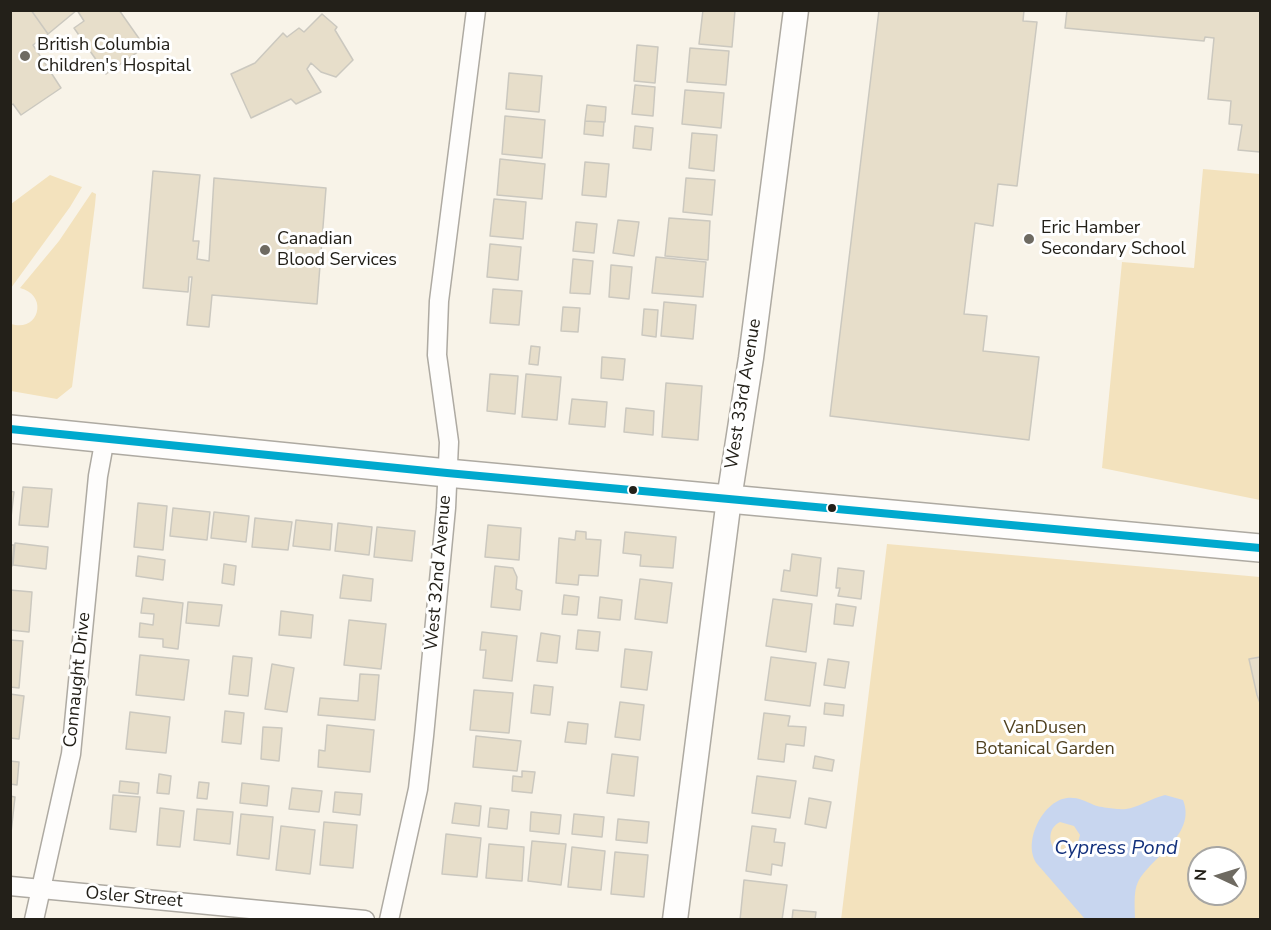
<!DOCTYPE html>
<style>
body{margin:0}
#map{position:relative;width:1271px;height:930px;overflow:hidden;background:#f8f3e8;font-family:"Nunito Sans",sans-serif}
canvas{display:block}
.frame{position:absolute;inset:0;border:12px solid #232019;pointer-events:none}
.north{position:absolute;left:1187px;top:846px;width:60px;height:60px;box-sizing:border-box;background:#fff;border:2px solid #a7a6a3;border-radius:50%;rotate:274deg;font-size:16px;font-weight:700;line-height:24px;text-align:center;color:#232019}
.north::after{content:'';display:block;margin:auto;width:21px;height:27px;background:#6e6a61;clip-path:polygon(50% 0,100% 100%,50% 72%,0 100%)}
</style>
<div id="map">
<canvas width="1271" height="930"></canvas>
<div class="frame"></div>
<div class="north">N</div>
</div>
<script>
const ctx = document.querySelector('canvas').getContext('2d');
ctx.lineJoin = 'round';
function paint(path, color) {
  ctx.fillStyle = color;
  ctx.fill(path, 'evenodd');
}
function stroke(path, color, width, dash) {
  ctx.strokeStyle = color;
  ctx.lineWidth = width;
  ctx.lineCap = dash ? 'butt' : 'round';
  ctx.setLineDash(dash || []);
  ctx.stroke(path);
}
function drawText(font, color, halo, rows, align = 'center') {
  ctx.font = font + ' "Nunito Sans",sans-serif';
  ctx.lineWidth = 6;
  ctx.setLineDash([]);
  ctx.textBaseline = 'middle';
  ctx.strokeStyle = halo;
  ctx.fillStyle = color;
  for (const [text, x, y, turn = 0] of rows) {
    ctx.save();
    ctx.translate(x, y);
    ctx.rotate((+turn || 0) * Math.PI / 180);
    ctx.textAlign = isNaN(turn) ? turn : align;
    if (halo) ctx.strokeText(text, 0, 0);
    ctx.fillText(text, 0, 0);
    ctx.restore();
  }
}
const green = new Path2D(`
 M1203 169 1260 174V500L1102 468 1122 262 1194 268Z
 M50 175 82 187 70 207 11 288V204Z
 M92 192 96 194 95 205 72 387 57 399 11 391V324C39 333 49 295 20 288L59 241Z
 M887 544 1260 577V919L841 920ZM1199 858H1235V894H1199Z`);
const water = new Path2D(`
 M1165 795 1183 800C1197 835 1151 857 1138 882 1133 892 1135 909 1135 919H1085L1038 865C1021 845 1042 801 1067 798 1078 797 1084 801 1094 805 1098 807 1120 810 1126 809 1137 808 1152 798 1165 795ZM1060 822 1074 826 1080 835 1077 846 1067 855 1056 852C1048 842 1048 828 1060 822Z`);
const building = new Path2D(`
 M10 10H31L48 34 33 45 61 88 21 115 13 104 10 106Z
 M31 10H77L48 34Z
 M77 10H119L145 47 106 74 74 28 84 21Z
 M703 10H735L732 47 699 44Z
 M879 10H1024L1023 21 1037 22 1017 186 998 184 993 226 975 223 964 314 987 316 983 351 1039 357 1029 440 830 416Z
 M1067 10H1260V152L1238 150 1242 125 1229 124 1231 101 1208 99 1214 38 1205 37 1204 41 1065 28Z
 M322 14 337 27 335 30 353 60 336 77 321 72 311 63 307 69 321 92 296 104 291 99 251 118 231 74 255 63 283 33 287 37 299 28 304 32Z
 M637 45 658 47 655 83 634 81Z
 M690 48 729 51 726 85 687 82Z
 M509 73 542 76 539 112 506 109Z
 M635 85 655 87 653 116 632 114Z
 M685 90 724 93 721 128 682 124Z
 M587 105 606 107 605 122 585 121Z
 M505 116 545 120 542 158 502 154Z
 M585 121 604 122 603 136 584 134Z
 M635 126 653 128 651 150 633 148Z
 M692 133 717 135 714 171 689 168Z
 M500 159 545 164 542 199 497 195Z
 M585 162 609 164 606 197 582 195Z
 M153 171 200 175 193 241H199L197 259 209 261 214 178 326 188 317 304 212 295 209 327 187 325 192 277H189L188 292 143 288Z
 M686 178 715 180 712 215 683 212Z
 M494 199 526 202 523 239 490 236Z
 M669 218 710 221 708 260 665 256Z
 M618 220 639 222 634 256 613 253Z
 M576 222 597 224 594 253 573 251Z
 M490 244 521 247 518 280 487 277Z
 M656 257 706 262 703 297 652 293Z
 M573 259 593 261 590 294 570 293Z
 M611 265 632 267 629 299 609 297Z
 M493 289 522 291 519 325 490 323Z
 M664 302 696 305 693 339 661 336Z
 M563 307 580 308 578 332 561 331Z
 M644 309 658 310 656 337 642 335Z
 M531 346 540 347 538 365 529 364Z
 M602 357 625 359 623 380 601 378Z
 M490 374 518 376 515 414 487 411Z
 M526 374 561 377 557 420 522 417Z
 M666 383 702 386 698 440 662 437Z
 M572 399 607 402 605 427 569 424Z
 M626 408 654 411 653 435 624 432Z
 M23 487 52 489 48 527 19 525Z
 M10 491 14 492 10 526Z
 M138 503 167 506 163 550 134 547Z
 M173 508 210 512 207 540 170 536Z
 M214 512 249 516 246 542 211 538Z
 M255 518 292 522 288 550 252 547Z
 M296 520 332 524 330 550 293 546Z
 M338 523 372 527 369 555 335 551Z
 M488 525 521 528 519 560 485 557Z
 M377 527 415 531 412 561 374 557Z
 M576 531 586 532V539L601 540 598 576 579 575 578 585 556 583 559 538 575 540Z
 M625 532 676 537 673 568 640 566 641 555 623 553Z
 M15 543 48 547 46 569 13 565Z
 M10 545H14L12 566H10Z
 M792 554 821 558 817 596 781 591 784 570 790 571Z
 M138 556 165 560 163 580 136 576Z
 M224 564 236 566 234 585 222 583Z
 M495 566 513 568 517 577 516 589 522 591 520 610 491 607Z
 M838 568 864 571 861 599 838 596 840 588H836Z
 M343 575 373 579 371 601 340 598Z
 M640 579 672 583 667 623 635 619Z
 M10 590 32 592 29 632 10 630Z
 M564 595 579 597 577 615 562 614Z
 M600 597 622 600 620 620 598 618Z
 M143 598 183 603 178 649 163 647V639L139 637 140 623 153 625 154 614 141 613Z
 M773 599 812 604 806 652 766 646Z
 M188 602 222 605 219 626 186 623Z
 M836 604 856 607 853 626 834 624Z
 M281 611 313 615 311 638 279 635Z
 M349 620 386 624 381 669 344 665Z
 M578 630 600 632 598 651 576 649Z
 M482 632 517 636 512 681 483 678 486 650H480Z
 M541 633 560 636 557 663 537 661Z
 M10 640 23 641 19 688 10 687Z
 M625 649 652 652 647 690 621 687Z
 M140 655 189 660 184 700 136 695Z
 M233 656 252 658 248 696 229 694Z
 M771 657 816 663 810 706 765 700Z
 M1260 657V703L1257 695 1249 659Z
 M828 659 849 662 845 688 824 685Z
 M272 664 294 668 287 712 265 709Z
 M360 674 379 675 375 720 318 715 320 698 358 701Z
 M534 685 553 687 550 715 531 713Z
 M474 690 513 693 509 733 470 730Z
 M10 694 24 696 19 739 10 738Z
 M620 702 644 705 640 740 615 737Z
 M825 703 844 705 843 716 824 714Z
 M225 711 244 713 241 744 222 742Z
 M130 712 170 717 166 753 126 749Z
 M764 713 790 716 788 726 806 727 804 746 786 744 784 762 758 759Z
 M568 722 588 724 586 744 565 742Z
 M327 725 374 730 370 772 318 767 319 750 325 751Z
 M263 727 282 728 279 761 261 759Z
 M476 736 521 741 517 771 473 767Z
 M612 754 638 757 634 796 607 793Z
 M815 756 834 760 832 771 813 768Z
 M10 761 19 762 17 785 10 784Z
 M522 771 535 772 532 793 512 791 513 776 522 777Z
 M159 774 171 776 169 794 157 793Z
 M757 776 796 781 790 818 752 813Z
 M120 781 139 783 138 794 119 792Z
 M199 782 209 783 207 799 197 798Z
 M242 783 269 786 267 806 240 803Z
 M292 788 322 791 319 812 289 809Z
 M335 792 362 794 360 815 333 812Z
 M113 795 140 797 136 832 110 829Z
 M10 796 15 797 10 842Z
 M809 798 831 802 826 828 805 824Z
 M455 803 481 806 479 826 452 823Z
 M160 808 184 811 180 847 157 845Z
 M490 808 509 810 507 829 488 827Z
 M197 809 233 812 230 844 194 840Z
 M531 812 561 815 559 834 530 831Z
 M241 814 273 817 269 859 237 855Z
 M574 814 604 817 602 837 572 834Z
 M618 819 649 822 647 843 616 840Z
 M324 822 357 825 353 868 320 865Z
 M281 826 315 830 310 874 276 870Z
 M752 826 776 829 774 842 785 843 782 866 772 864 771 875 746 871Z
 M446 834 481 838 477 877 442 874Z
 M532 841 566 844 561 885 528 881Z
 M489 844 524 847 522 881 486 878Z
 M572 847 605 851 601 890 568 887Z
 M615 852 648 855 644 897 611 894Z
 M744 880 787 885 782 920H740Z
 M793 910 816 912 815 920H792Z`);
const minor = new Path2D(`
 M10 886 365 920
 M34 920 71 754 98 476 105 438
 M389 920 418 789 424 736 446 508 449 442 437 355 439 301 476 10`);
const tertiary = new Path2D(`
 M675 920 729 499 751 358 796 10`);
const secondary = new Path2D(`
 M10 429 447 473 1260 548`);
const bus1 = new Path2D(`
 M10 429 447 473 1260 548`);
const markers = [
 [25,56,6,"#6e6a61"],
 [1029,239,6,"#6e6a61"],
 [265,250,6,"#6e6a61"],
 [633,490,5,"#232019"],
 [832,508,5,"#232019"]
];
const poiNames = [
 ["British Columbia",37,46],
 ["Children's Hospital",37,67],
 ["Eric Hamber",1041,229],
 ["Secondary School",1041,250],
 ["Canadian",277,240],
 ["Blood Services",277,261]
];
const streetNames = [
 ["West 33rd Avenue",744,394,-81],
 ["West 32nd Avenue",439,573,-85],
 ["Connaught Drive",78,680,-84],
 ["Osler Street",134,898,5]
];
const parkNames = [
 ["VanDusen",1045,729],
 ["Botanical Garden",1045,750]
];
const waterNames = [
 ["Cypress Pond",1116,849]
];
paint(green, '#f3e2bd');
paint(water, '#c8d6ef');
paint(building, '#e7deca');
stroke(building, '#cbc8bf', 1.5);
stroke(minor, '#aeaaa2', 21);
stroke(tertiary, '#aeaaa2', 27);
stroke(secondary, '#aeaaa2', 30);
stroke(minor, '#fefdfc', 18);
stroke(tertiary, '#fefdfc', 24);
stroke(secondary, '#fefdfc', 27);
stroke(bus1, '#00a9ce', 8);
for (const [x, y, r, color] of markers) {
  const dot = new Path2D();
  dot.arc(x, y, r, 0, 2 * Math.PI);
  ctx.fillStyle = color;
  ctx.fill(dot);
  stroke(dot, '#fff', 2);
}
drawText('18px', '#232019', '#fff', poiNames, 'left');
drawText('18px', '#232019', '#fff', streetNames);
drawText('18px', '#50411f', '#fff', parkNames);
drawText('italic 20px', '#12307c', '#fff', waterNames);
</script>
